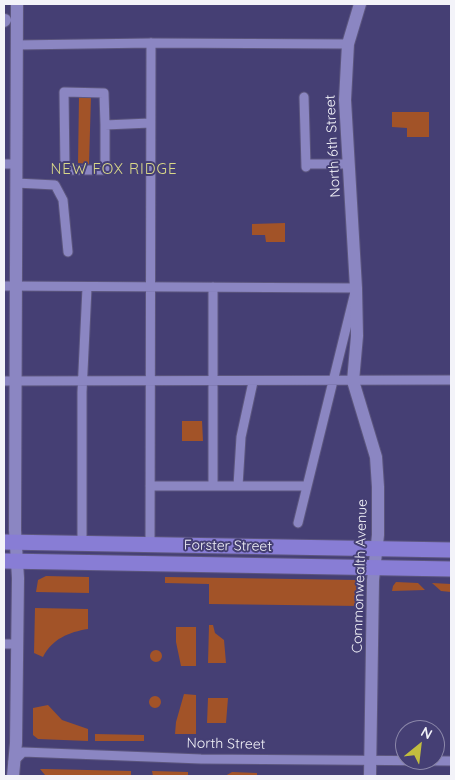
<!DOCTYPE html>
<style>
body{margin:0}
#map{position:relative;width:455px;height:780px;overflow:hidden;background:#453f74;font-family:Quicksand,sans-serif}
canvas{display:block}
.frame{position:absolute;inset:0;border:5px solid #f3f3f9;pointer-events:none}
.north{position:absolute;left:395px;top:720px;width:50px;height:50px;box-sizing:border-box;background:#453f74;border:1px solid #8b87a9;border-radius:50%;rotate:29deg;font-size:14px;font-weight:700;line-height:20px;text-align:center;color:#f3f3f9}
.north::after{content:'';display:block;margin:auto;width:18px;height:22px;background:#c2bd3f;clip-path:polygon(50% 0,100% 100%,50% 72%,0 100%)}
</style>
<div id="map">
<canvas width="455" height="780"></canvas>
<div class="frame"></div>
<div class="north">N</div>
</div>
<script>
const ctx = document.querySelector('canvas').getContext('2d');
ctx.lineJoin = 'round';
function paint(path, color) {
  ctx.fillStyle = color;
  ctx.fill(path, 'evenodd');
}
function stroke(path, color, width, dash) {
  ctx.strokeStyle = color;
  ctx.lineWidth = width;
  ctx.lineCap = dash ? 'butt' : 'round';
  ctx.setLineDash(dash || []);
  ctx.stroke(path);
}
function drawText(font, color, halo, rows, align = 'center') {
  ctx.font = font + ' Quicksand,sans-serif';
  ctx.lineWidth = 4;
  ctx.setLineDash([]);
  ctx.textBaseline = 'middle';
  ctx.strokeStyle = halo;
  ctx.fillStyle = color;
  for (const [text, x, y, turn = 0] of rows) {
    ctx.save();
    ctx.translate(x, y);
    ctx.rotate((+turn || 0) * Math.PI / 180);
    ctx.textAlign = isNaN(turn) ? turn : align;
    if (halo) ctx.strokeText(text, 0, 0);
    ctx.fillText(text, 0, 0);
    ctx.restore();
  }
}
const green = new Path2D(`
 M79 96H91L89 164 78 163Z
 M392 112H429V137H407V128L392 127Z
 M285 223V242H266L265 235H252V224Z
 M182 421H202L203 441H182Z
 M46 576 89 577V593L36 592 38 580Z
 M165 577 358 580 359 606 209 604V584L165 583Z
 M396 582 418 583 425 590 392 591 393 586Z
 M432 583 451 584V592L441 591Z
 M35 608 88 609V629C69 632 52 639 43 657L34 653Z
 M209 625H213L215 633 224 640 226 663H208Z
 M176 627H196V666H181L176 642Z
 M150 656a6 6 0 1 1 12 0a6 6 0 1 1-12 0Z
 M184 694 196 695V734H175L176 722Z
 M149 702a6 6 0 1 1 12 0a6 6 0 1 1-12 0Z
 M208 698H228L226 723H207Z
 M48 705 62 720 88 729V741L38 739 33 735V708Z
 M95 734 144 735V741H95Z
 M40 769H45L131 771V776L48 775H45Z
 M152 771 188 772V776H153Z
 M232 772 257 773V776H225Z`);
const street = new Path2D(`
 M17 45 151 43 348 44
 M304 97 306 167
 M105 125V170H65L64 92 104 93 105 125 150 123
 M4 164H16
 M306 164H348
 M16 183 55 185 63 200 68 252
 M4 286 356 288 298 523
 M4 381 451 380
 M150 486H306
 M213 486V287
 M238 486 241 437 253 382
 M82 543V392L87 288
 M150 545 151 43
 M4 644H17
 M13 762 23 752 201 759 451 761`);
const secondary = new Path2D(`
 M360 4 348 44 345 100 356 288 357 336 353 381 376 457 378 487V535L373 580 370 776
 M4 21 5 20
 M13 776 16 743 18 578 15 530 17 4`);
const primary = new Path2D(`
 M4 542 451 550
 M4 561 451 569`);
const streetNames = [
 ["North 6th Street",333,146,-93],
 ["Forster Street",228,546,1],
 ["Commonwealth Avenue",360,576,-88],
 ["North Street",226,744,1]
];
const neighbourhoodNames = [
 ["NEW FOX RIDGE",114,169]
];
paint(green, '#a25328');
stroke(street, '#5c567e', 11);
stroke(secondary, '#5c567e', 14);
stroke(primary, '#5c567e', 17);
stroke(street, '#8b86c2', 9);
stroke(secondary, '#8b86c2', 12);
stroke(primary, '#887dd5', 15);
drawText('14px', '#f3f3f9', '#453f74', streetNames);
ctx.letterSpacing = '1px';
drawText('15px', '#d9d889', '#453f74', neighbourhoodNames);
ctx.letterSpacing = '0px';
</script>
